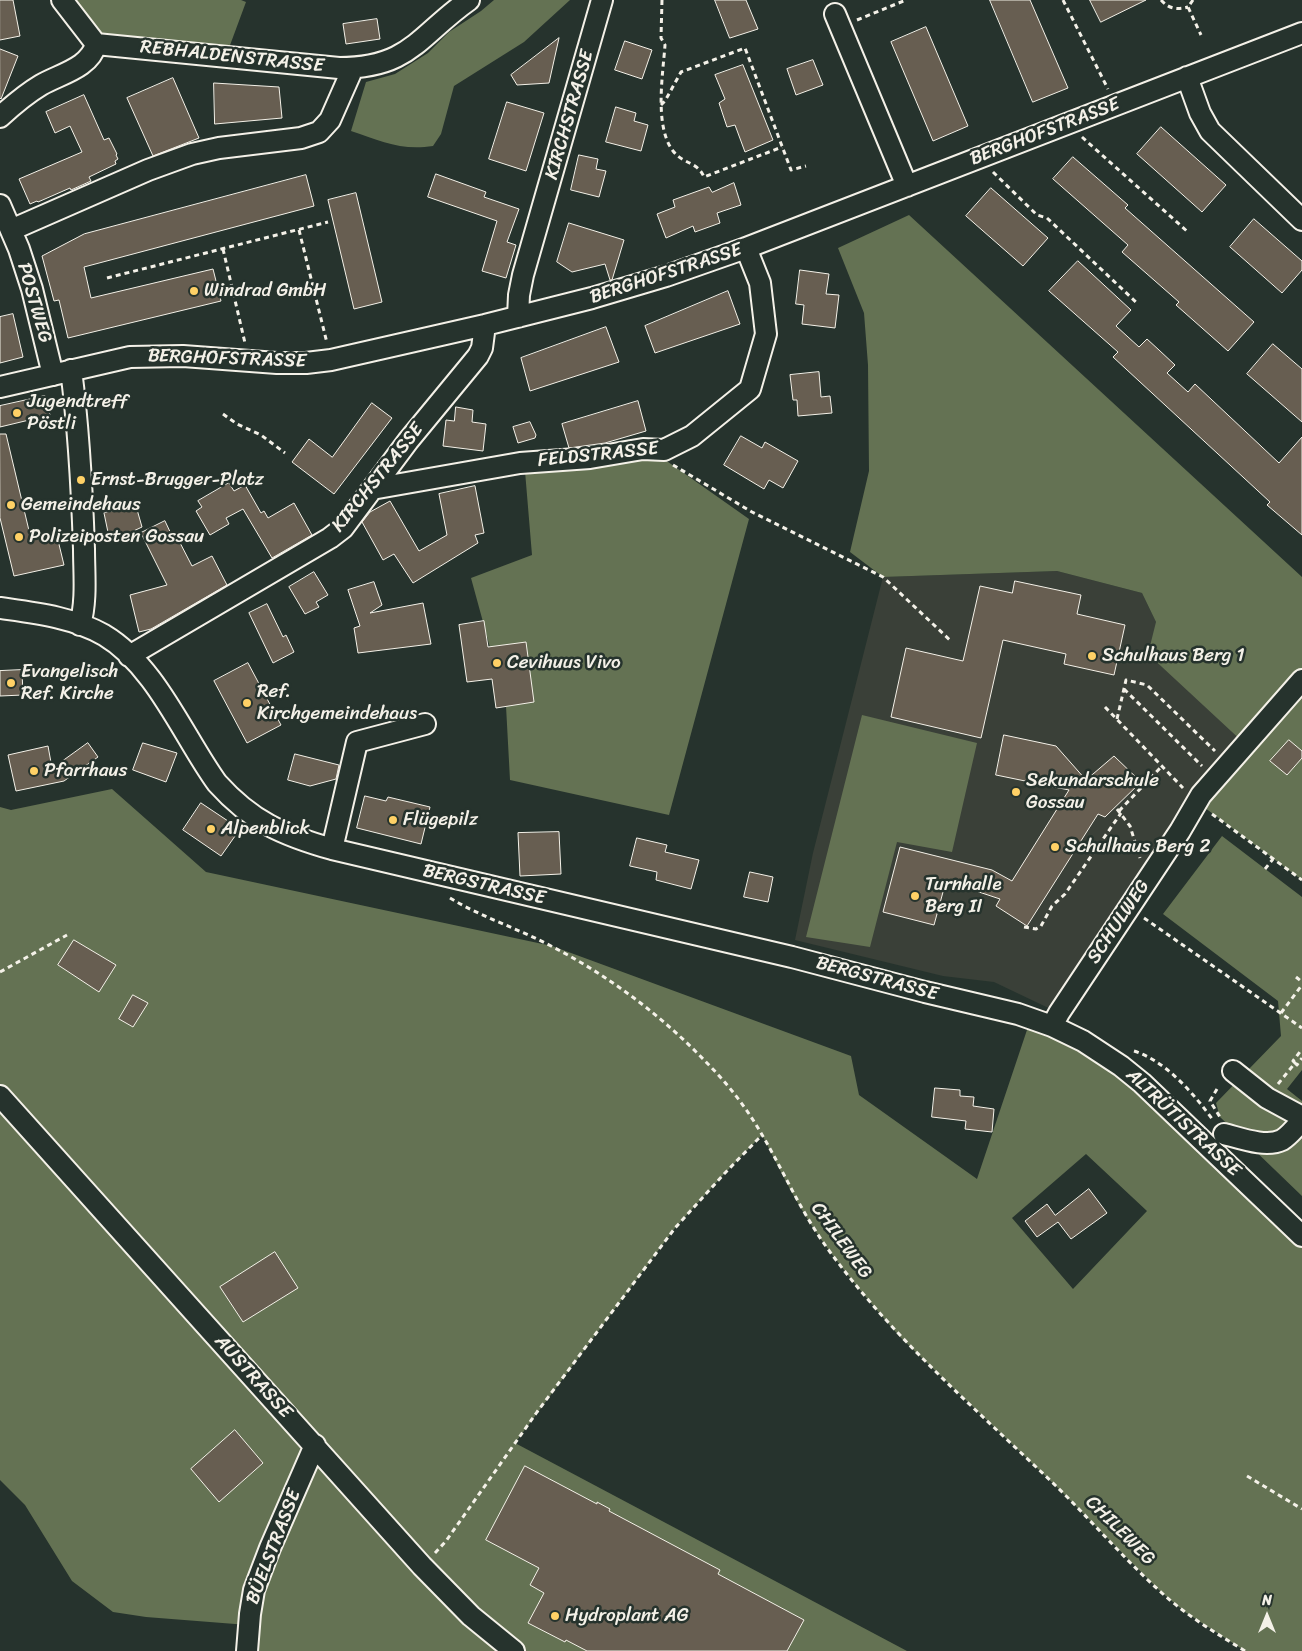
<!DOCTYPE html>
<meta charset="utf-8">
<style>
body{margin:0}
#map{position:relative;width:1302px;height:1651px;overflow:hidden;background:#26332d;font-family:Sriracha,sans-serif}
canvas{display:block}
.north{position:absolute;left:1242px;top:1591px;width:50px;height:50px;-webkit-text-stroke:4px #26332d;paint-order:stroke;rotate:0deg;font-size:14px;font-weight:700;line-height:20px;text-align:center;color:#f4f1e8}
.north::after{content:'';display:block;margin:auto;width:18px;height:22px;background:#f4f1e8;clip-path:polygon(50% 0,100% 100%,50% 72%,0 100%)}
</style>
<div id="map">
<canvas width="1302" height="1651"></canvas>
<div class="north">N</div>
</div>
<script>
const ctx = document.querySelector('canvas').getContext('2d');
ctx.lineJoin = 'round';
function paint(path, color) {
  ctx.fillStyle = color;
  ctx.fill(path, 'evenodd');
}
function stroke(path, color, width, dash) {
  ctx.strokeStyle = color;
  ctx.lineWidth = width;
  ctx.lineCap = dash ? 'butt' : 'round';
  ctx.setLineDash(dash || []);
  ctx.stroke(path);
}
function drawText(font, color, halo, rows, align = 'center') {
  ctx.font = font + ' Sriracha,sans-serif';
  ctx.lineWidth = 5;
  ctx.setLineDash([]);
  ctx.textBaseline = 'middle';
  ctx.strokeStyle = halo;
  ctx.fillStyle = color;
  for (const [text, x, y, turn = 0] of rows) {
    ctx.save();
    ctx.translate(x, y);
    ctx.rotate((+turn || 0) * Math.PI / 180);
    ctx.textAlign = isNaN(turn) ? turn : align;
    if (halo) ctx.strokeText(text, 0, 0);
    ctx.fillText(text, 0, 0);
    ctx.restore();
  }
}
const built = new Path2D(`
 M1057 571 1142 593 1156 622 1245 744 1059 1013 994 982 943 976 795 940 813 853 883 577Z`);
const green = new Path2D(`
 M62 0H241L246 2 226 56 96 44Z
 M494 0H570L524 42 454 86 441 134 433 146C401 151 381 141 351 131L366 82 395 74 428 53 449 32 481 11Z
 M909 215 1302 577V880L1197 802 1245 744 1148 654 1156 622 1142 593 1057 571 883 577 850 552 869 471 868 365 864 313 838 248Z
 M661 457 749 519 669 815 510 780 506 706 471 578 532 555 525 471 600 466Z
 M862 715 977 743 952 852 897 842 870 947 806 937Z
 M112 789 206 872 552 946 851 1056 859 1095 977 1179 1031 1018 1083 1041 1302 1236V1651H1245L1185 1612 1160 1591 1059 1489 900 1337C869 1301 838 1265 812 1226 793 1197 778 1166 762 1135L724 1174 675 1228 515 1443 907 1651H247L248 1625 146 1617 113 1612 72 1581 25 1505 0 1480V807L11 810ZM1086 1154 1147 1211 1073 1289 1012 1218Z
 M1222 836 1302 897V1070L1287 1089 1302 1101V1196L1220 1117 1216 1103 1281 1036 1278 1001 1163 914Z`);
const building = new Path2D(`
 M0 0H13L20 36 0 40Z
 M715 0H746L758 29 730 38Z
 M990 0H1030L1068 88 1033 102Z
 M1090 0H1146L1101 22Z
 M377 19 380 39 346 44 343 24Z
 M926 27 968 126 933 141 891 42Z
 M559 38 549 83 517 85 511 75Z
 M625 41 652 50 642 79 615 70Z
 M0 49 18 56 1 99 0 98Z
 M813 60 823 85 796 95 787 69Z
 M743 65 773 140 745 152 735 125 727 127 719 103 725 99 715 75Z
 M173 78 199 138 153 156 127 98Z
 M214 83 279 87 282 118 215 124Z
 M84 95 104 140 109 138 117 154 116 155 118 159 115 161 116 164 89 177 91 181 71 190 70 188 38 202 37 201 30 204 19 179 82 152 70 126 55 133 46 112Z
 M507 102 544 113 526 171 489 159Z
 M616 107 636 113 634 121 648 125 641 151 606 142Z
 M1161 127 1226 185 1202 212 1137 154Z
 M579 155 598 159 596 169 606 171 599 197 571 190Z
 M1073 157 1128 205 1125 208 1254 322 1228 351 1176 305 1179 302 1122 252 1128 245 1053 179Z
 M436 174 486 192 484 197 519 209 507 242 516 245 506 278 482 271 497 221 428 197Z
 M306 175 314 206 84 267 91 298 213 269 221 301 68 338 59 300 54 301 42 256 84 234Z
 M734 183 741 205 717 213 720 223 695 232 693 226 666 238 657 214 675 207 673 200 709 187 712 192Z
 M991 188 1048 238 1023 266 966 216Z
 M356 193 382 302 354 309 328 200Z
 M1254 219 1302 261V270L1282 293 1230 247Z
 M569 223 624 240 612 280H610L605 264 572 272 557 262Z
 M1078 261 1131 310 1116 326 1139 347 1147 339 1159 350 1175 365 1167 373 1188 392 1195 384 1279 463 1302 437V535L1267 505 1270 502 1113 357 1118 352 1049 291Z
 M800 270 829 274 826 294 839 295 835 328 802 324 804 305 796 304Z
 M728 291 740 324 655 353 645 326Z
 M13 314 23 357 0 363V317Z
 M606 327 619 362 530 391 521 358Z
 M1273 344 1302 369V422L1247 374Z
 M819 372 821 397 830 396 832 413 798 416 797 400H793L790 375Z
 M45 396 50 415 0 427V406Z
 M638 401 646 431 605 443 569 448 562 424Z
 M372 403 392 418 334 494 292 462 309 439 332 457Z
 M456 407 473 410 472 422 486 424 483 451 443 446 446 420 454 421Z
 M530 422 536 435 535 438 518 443 513 427Z
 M0 434H6L31 539 56 532 64 565 14 576 0 518Z
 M741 436 762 448 765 442 798 461 783 488 769 480 764 489 724 465Z
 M229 483 234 491 245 485 261 513 264 511 268 518 294 503 312 535 272 558 243 509 226 518 229 524 210 535 196 511 202 507 198 501Z
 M475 486 484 533 475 535 478 543 413 583 394 554 383 560 362 522 370 512 390 501 419 551 447 535 439 494Z
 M136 506 142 527 110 542 104 513Z
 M165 521 172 536 176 535 192 566 212 556 227 585 151 629 139 632 130 595 167 585 141 533Z
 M314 572 328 595 316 602 319 607 305 614 289 587Z
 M1015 581 1081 595 1077 614 1125 625 1114 675 1064 664 1066 654 1003 640 981 738 891 717 906 648 963 661 980 586 1012 593Z
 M374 582 382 605 370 613 423 603 431 644 358 653 354 628 360 626 348 590Z
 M267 604 283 637 286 635 294 652 273 663 249 613Z
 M484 621 488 647 526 642 534 702 496 708 492 679 467 682 459 625Z
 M248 663 281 725 247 743 214 681Z
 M22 670 23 695 0 696V671Z
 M1004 735 1056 746 1086 780 1114 756 1141 782 1105 817 1098 814 1027 926 996 906 1000 899 946 881 934 925 883 912 900 847 992 870 1012 881 1069 790 996 775Z
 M1289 740 1302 751V758L1287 775 1270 761Z
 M88 743 98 757 64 781 16 791 8 755 48 746 52 768Z
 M143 743 177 753 166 782 133 770Z
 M295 754 339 765 336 779 310 786 288 780Z
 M365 796 386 801 388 797 430 807 421 844 357 828Z
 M201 803 240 829 221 856 183 830Z
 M559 832 561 874 520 876 518 833Z
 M637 838 667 845 665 852 699 860 691 889 656 880 657 872 630 866Z
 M750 872 773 877 768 902 744 897Z
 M74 940 116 965 99 992 58 965Z
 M133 995 148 1003 133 1027 119 1019Z
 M935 1088 960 1090V1096L974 1097 973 1106 994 1109 992 1132 965 1129 966 1121 932 1117Z
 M1089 1189 1107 1213 1071 1239 1058 1222 1037 1237 1025 1221 1047 1204 1055 1215Z
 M275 1252 298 1288 243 1322 220 1287Z
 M235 1430 263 1463 219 1502 191 1469Z
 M525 1466 597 1504V1502L610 1509 609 1511 720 1570 718 1574 804 1620 787 1651H587L566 1640 565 1642 528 1623 544 1593 530 1585 539 1568 486 1540Z`);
const path = new Path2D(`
 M662 0 661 38 665 45C663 74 654 126 673 151 684 165 697 161 704 177L782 147
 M1063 0 1108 89
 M1161 0C1169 9 1177 10 1188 7
 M1193 0 1188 7 1201 35
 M857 20 906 0
 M661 105 665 101 681 72 745 48 791 170 806 166
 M1082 137 1189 233
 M993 172 1037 215 1047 218 1138 304
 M299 230 327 343
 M223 249 245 343
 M107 278 328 222
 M223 414 237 424 261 435 285 453
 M673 465 752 512 883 577 952 642
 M1124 689 1202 766
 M1105 707 1183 788
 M1117 719 1126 680 1147 685 1215 751
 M1117 809 1130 826 1140 858
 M1119 811 1162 766
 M1212 814 1302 880
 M1265 869 1273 859
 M450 898C481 917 517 928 551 946 609 976 661 1015 706 1062 727 1083 746 1107 761 1133 783 1170 799 1208 825 1245 890 1336 976 1409 1056 1486 1095 1524 1130 1566 1171 1601 1194 1620 1219 1635 1245 1651
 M1144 918 1302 1028
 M1024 927 1036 929 1041 926 1052 906 1065 894 1121 813
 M0 972 67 935
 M1296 977 1302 982
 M1281 1013 1302 985
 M1134 1051C1166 1061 1194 1094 1213 1120
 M1295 1063 1293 1061 1302 1049
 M1278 1084 1295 1063 1297 1065 1302 1058
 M1217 1089 1210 1101 1220 1117
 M1247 1476 1302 1509
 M435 1553 446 1541 537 1412 675 1228 724 1174 762 1135`);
const minor = new Path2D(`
 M62 0 96 44
 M835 14 907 186
 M96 44 339 68C410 68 418 36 469 0
 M1187 77 1200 113 1210 131 1302 220
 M0 117C13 105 26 94 41 85 60 74 90 68 96 44
 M0 205 19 249 32 289 53 375
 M11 230 148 170 192 154 219 148 301 138 319 132 330 120 353 68
 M518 317 519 295 523 275 602 0
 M71 370C79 430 82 489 84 549 84 574 87 600 80 625
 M0 387 130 357 183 356 277 363H306L331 360 485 325 592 298 666 276 746 248 1302 33
 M372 489 520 463 590 458 643 449 664 450 692 436 750 389 766 334 760 283 746 248
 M0 608C35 613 72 617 104 635 156 666 183 736 217 783 252 822 283 835 332 849L792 957 925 992 1018 1014 1052 1026 1083 1041 1121 1066 1142 1083 1302 1236
 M129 656 330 538 343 528 408 441 478 356 482 348 485 325
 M332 849 357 742 425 724
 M1052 1026 1059 1013 1180 831 1201 795 1302 680
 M1233 1071 1267 1098 1302 1117
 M0 1096 422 1566 471 1616 514 1651
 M1224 1134C1240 1138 1266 1148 1282 1140 1290 1135 1296 1127 1302 1120
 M247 1651 250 1614 254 1590 270 1548 315 1445`);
const markers = [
 [194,291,5,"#ffd166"],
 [17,413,5,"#ffd166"],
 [81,480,5,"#ffd166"],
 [11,505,5,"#ffd166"],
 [19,537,5,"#ffd166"],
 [1092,656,5,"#ffd166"],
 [497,663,5,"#ffd166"],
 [11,683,5,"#ffd166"],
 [247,703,5,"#ffd166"],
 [34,771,5,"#ffd166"],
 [1016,792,5,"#ffd166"],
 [393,820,5,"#ffd166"],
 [211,829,5,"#ffd166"],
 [1055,847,5,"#ffd166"],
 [915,896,5,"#ffd166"],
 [555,1616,5,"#ffd166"]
];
const streetNames = [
 ["REBHALDENSTRASSE",232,57,6],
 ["KIRCHSTRASSE",570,115,-74],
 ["BERGHOFSTRASSE",1045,132,-21],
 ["BERGHOFSTRASSE",666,274,-18],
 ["POSTWEG",34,303,74],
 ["BERGHOFSTRASSE",227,359,2],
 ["FELDSTRASSE",598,455,-6],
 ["KIRCHSTRASSE",378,478,-51],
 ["BERGSTRASSE",484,885,13],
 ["SCHULWEG",1119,922,-56],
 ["BERGSTRASSE",877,979,15],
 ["ALTRÜTISTRASSE",1183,1123,43],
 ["CHILEWEG",841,1241,54],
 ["AUSTRASSE",253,1377,48],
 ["CHILEWEG",1120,1531,45],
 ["BÜELSTRASSE",274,1547,-69]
];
const poiNames = [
 ["Windrad GmbH",204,291],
 ["Jugendtreff",27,402],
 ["Pöstli",27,424],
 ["Ernst-Brugger-Platz",91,480],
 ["Gemeindehaus",21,505],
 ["Polizeiposten Gossau",29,537],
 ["Schulhaus Berg 1",1102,656],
 ["Cevihuus Vivo",507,663],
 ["Evangelisch",21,672],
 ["Ref. Kirche",21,694],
 ["Ref.",257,692],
 ["Kirchgemeindehaus",257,714],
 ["Pfarrhaus",44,771],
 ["Sekundarschule",1026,781],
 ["Gossau",1026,803],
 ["Flügepilz",403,820],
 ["Alpenblick",221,829],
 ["Schulhaus Berg 2",1065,847],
 ["Turnhalle",925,885],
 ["Berg II",925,907],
 ["Hydroplant AG",565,1616]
];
paint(built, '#3a4038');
paint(green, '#647253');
paint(building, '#675e51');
stroke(building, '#f4f1e8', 1);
stroke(minor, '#f4f1e8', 24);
stroke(path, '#f4f1e8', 3, [5, 4]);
stroke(minor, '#26332d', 20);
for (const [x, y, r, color] of markers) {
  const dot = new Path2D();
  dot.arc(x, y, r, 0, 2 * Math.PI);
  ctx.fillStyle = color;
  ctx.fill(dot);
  stroke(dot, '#26332d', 2);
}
drawText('19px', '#f4f1e8', '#26332d', streetNames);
drawText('19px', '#f4f1e8', '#26332d', poiNames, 'left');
</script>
